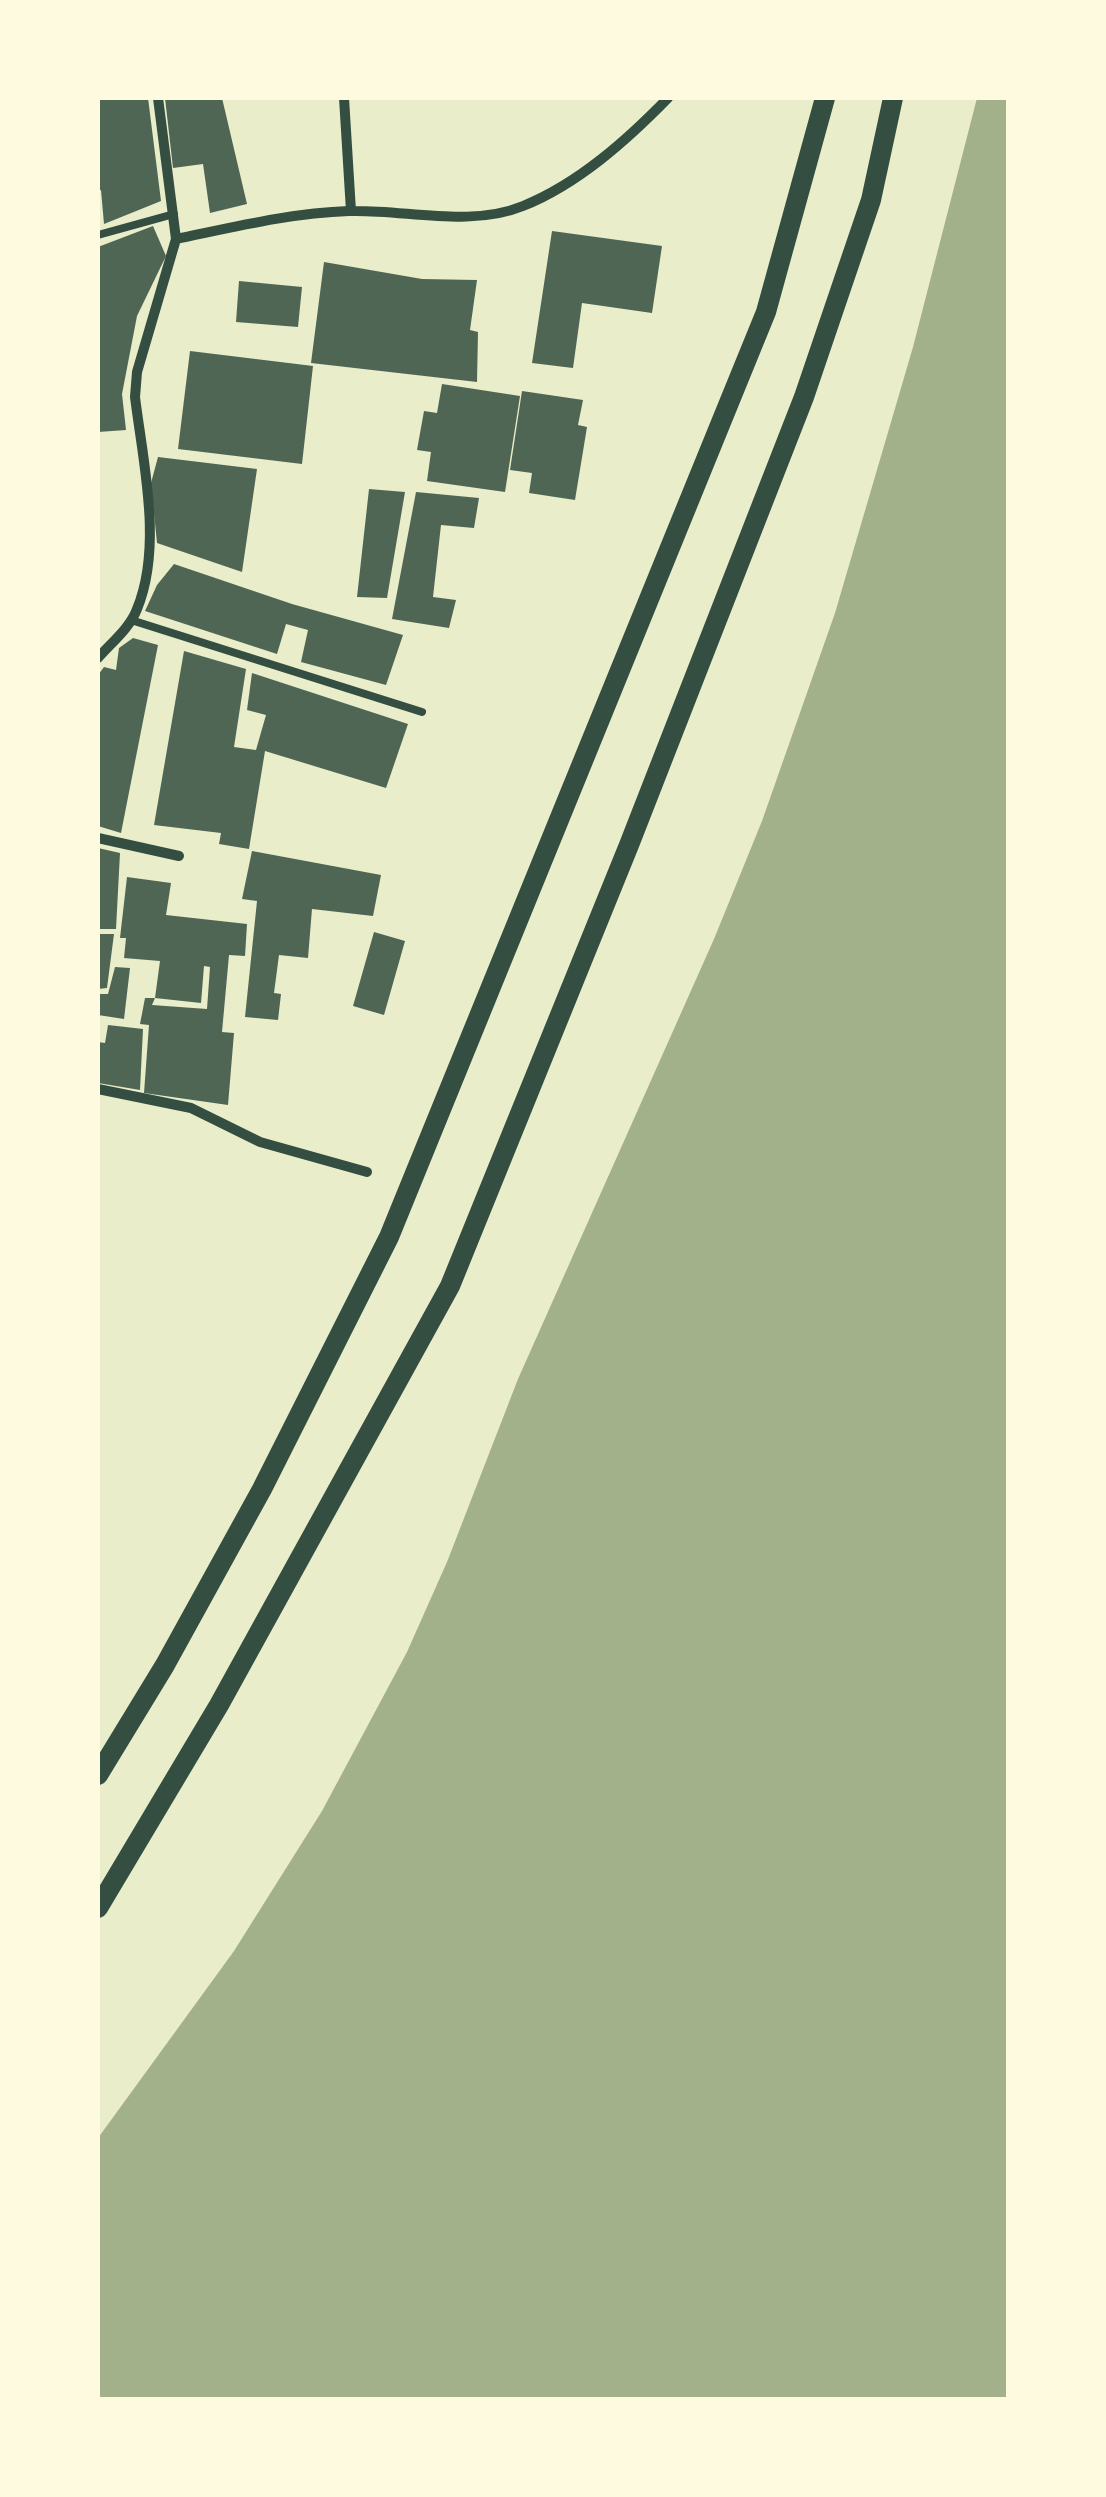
<!DOCTYPE html>
<style>
body{margin:0}
#map{position:relative;width:1106px;height:2497px;overflow:hidden;background:#e9edc9;font-family:Cabin,sans-serif}
canvas{display:block}
.frame{position:absolute;inset:0;border:100px solid #fefae0;pointer-events:none}
</style>
<div id="map">
<canvas width="1106" height="2497"></canvas>
<div class="frame"></div>
</div>
<script>
const ctx = document.querySelector('canvas').getContext('2d');
ctx.lineJoin = 'round';
function paint(path, color) {
  ctx.fillStyle = color;
  ctx.fill(path, 'evenodd');
}
function stroke(path, color, width, dash) {
  ctx.strokeStyle = color;
  ctx.lineWidth = width;
  ctx.lineCap = dash ? 'butt' : 'round';
  ctx.setLineDash(dash || []);
  ctx.stroke(path);
}
const water = new Path2D(`
 M977 98H1008V2399H98V2138L234 1951 322 1811 407 1652 447 1562 518 1379 714 939 762 821 835 613 913 347Z`);
const building = new Path2D(`
 M98 98H148L161 201 104 224 101 190 98 191Z
 M165 98H222L247 204 210 213 203 164 173 168Z
 M153 226 166 256 137 316 122 394 126 430 98 432V247Z
 M552 231 662 246 652 313 582 303 573 368 532 363Z
 M324 262 422 279 477 280 470 330 478 332 477 382 311 363Z
 M239 281 302 287 298 327 236 322Z
 M190 351 313 366 302 464 178 449Z
 M442 384 520 396 505 492 427 481 431 452 417 450 424 411 437 413Z
 M522 391 583 400 578 425 587 427 575 500 529 493 532 473 510 470Z
 M158 457 257 469 242 572 157 543 151 483Z
 M369 489 405 492 387 598 357 597Z
 M416 492 479 498 474 528 441 525 433 597 456 600 449 628 392 619Z
 M174 564 292 604 403 635 386 685 301 662 308 630 286 624 277 654 145 611 157 585Z
 M133 638 158 645 121 833 98 826V675L104 667 116 670 119 648Z
 M184 651 246 669 234 747 256 750 266 715 247 710 252 673 408 724 386 788 265 751 249 849 219 844 221 833 154 825Z
 M98 848 120 853 116 929H98Z
 M252 851 381 875 373 916 312 909 308 958 279 955 274 993 281 994 278 1020 245 1017 257 901 242 899Z
 M127 877 171 883 166 915 247 924 245 956 229 955 222 1032 234 1033 228 1105 144 1093 149 1025 140 1024 145 998H155L160 961 124 958 126 938H120ZM204 966 210 967 207 1009 152 1005 155 998 201 1003Z
 M374 932 405 941 384 1015 353 1006Z
 M98 934H114L107 988 98 989Z
 M115 967 130 968 124 1019 98 1015V994H108Z
 M108 1025 143 1029 140 1090 98 1083V1042L105 1043Z`);
const service = new Path2D(`
 M98 235 174 214
 M131 620 422 712`);
const minor = new Path2D(`
 M158 98 176 239
 M344 98 351 211
 M98 658C111 643 130 628 137 609 163 546 143 462 135 397L137 372 176 239C234 227 290 213 349 211 404 209 470 228 523 206 578 184 627 140 668 98
 M98 838 179 856
 M98 1089 191 1108 260 1142 367 1172`);
const secondary = new Path2D(`
 M98 1775 165 1665 262 1489 389 1237 766 312 825 98
 M98 1908 219 1705 450 1286 629 845 804 397 871 200 893 98`);
paint(water, '#a3b18a');
paint(building, '#4f6655');
stroke(service, '#344e41', 8);
stroke(minor, '#344e41', 10);
stroke(secondary, '#344e41', 20);
</script>
